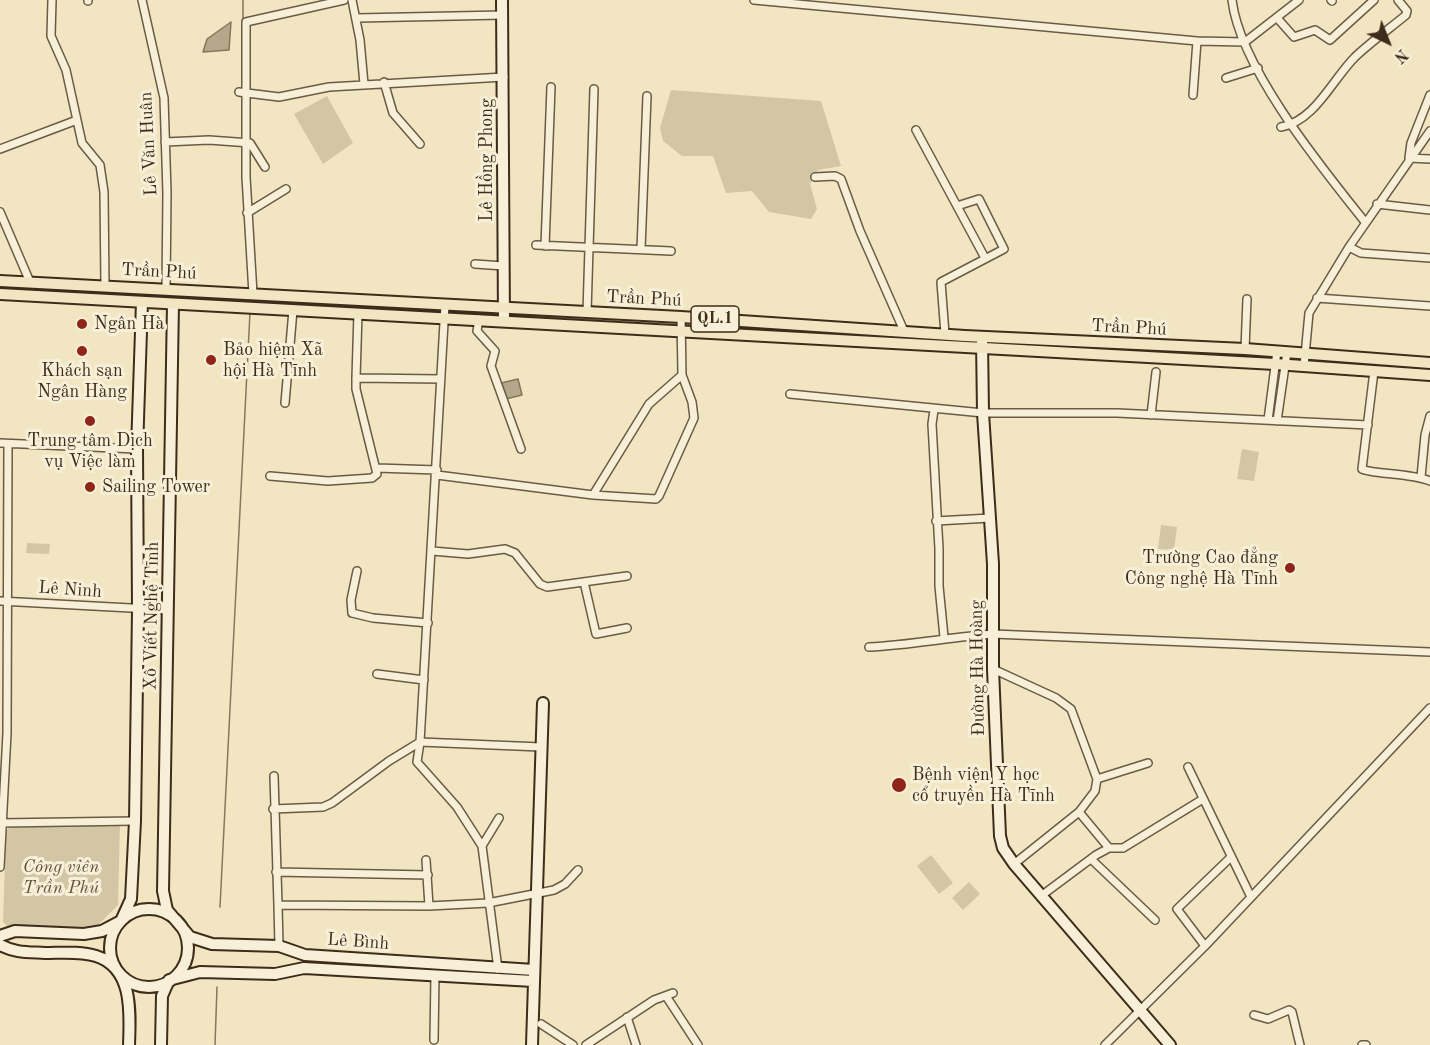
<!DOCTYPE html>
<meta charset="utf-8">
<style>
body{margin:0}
#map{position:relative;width:1430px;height:1045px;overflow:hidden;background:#f2e6c2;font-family:"Old Standard TT",serif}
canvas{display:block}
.north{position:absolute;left:1358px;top:12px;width:60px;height:60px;-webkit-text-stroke:4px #f7efd7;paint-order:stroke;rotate:137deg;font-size:16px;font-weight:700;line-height:24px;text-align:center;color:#3e2c1a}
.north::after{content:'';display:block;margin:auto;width:21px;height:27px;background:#3e2c1a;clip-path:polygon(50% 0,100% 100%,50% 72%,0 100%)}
</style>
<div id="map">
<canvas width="1430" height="1045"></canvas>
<div class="north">N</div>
</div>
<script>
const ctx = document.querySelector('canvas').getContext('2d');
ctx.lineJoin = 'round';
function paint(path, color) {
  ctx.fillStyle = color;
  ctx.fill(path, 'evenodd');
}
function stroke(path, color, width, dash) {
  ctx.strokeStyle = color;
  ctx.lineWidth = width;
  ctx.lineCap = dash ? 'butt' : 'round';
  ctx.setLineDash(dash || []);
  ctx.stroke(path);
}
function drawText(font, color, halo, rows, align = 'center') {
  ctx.font = font + ' "Old Standard TT",serif';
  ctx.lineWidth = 6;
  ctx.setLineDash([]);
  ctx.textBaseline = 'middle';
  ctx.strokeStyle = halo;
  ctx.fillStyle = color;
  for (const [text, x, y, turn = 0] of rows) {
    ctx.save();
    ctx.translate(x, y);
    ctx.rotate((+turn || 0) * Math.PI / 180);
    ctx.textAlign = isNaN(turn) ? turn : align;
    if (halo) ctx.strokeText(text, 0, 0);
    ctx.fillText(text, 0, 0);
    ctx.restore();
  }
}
const green = new Path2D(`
 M671 90 821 101 841 166 818 170 810 184 817 209 811 219 769 212 752 191 726 193 713 156H682L663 141 660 128Z
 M327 96 353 143 323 164 294 114Z
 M1242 449 1259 452 1254 481 1237 479Z
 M1161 525 1177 527 1174 550 1158 549Z
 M27 543 50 544 49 554 26 553Z
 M120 824 118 905 93 930 9 928 3 922 6 831 12 825Z
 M931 855 953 883 939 894 917 866Z
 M969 882 980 894 963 910 952 898Z`);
const water = new Path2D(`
 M231 22 229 50 203 52 207 39Z
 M518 379 522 395 506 399 501 383Z`);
const stream = new Path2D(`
 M243 89V0
 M220 907 250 312
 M215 1045 217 987`);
const street = new Path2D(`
 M52 0 51 36 66 70 82 143 100 165 104 192 105 286
 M88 0V1
 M142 0 164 98 167 193 166 289
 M352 0 360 40 364 84
 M754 0 1197 41
 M1232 0C1240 68 1322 168 1365 222
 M1331 0 1332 1
 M357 18 503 15
 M1278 19 1294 37 1315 30 1330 40 1374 0
 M1226 78 1258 68
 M384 82 393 113 420 144
 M239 92 279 97 329 87 504 77
 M1193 95 1197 41 1245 42 1299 0
 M1430 95 1411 143 1409 158 1430 159
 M1281 127C1315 121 1332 80 1355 57 1371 42 1389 29 1406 15L1407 11 1398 0
 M916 130 985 258
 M165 142 209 140 250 143 265 167
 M0 149 77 120
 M815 177 835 176 841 179 860 231 904 331
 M1377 204 1430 210
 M0 212 30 282
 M247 213 286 189
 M536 245 671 251
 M545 246 551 87
 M1349 247 1361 253 1430 258
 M641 249 647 96
 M475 264 504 266
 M253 294 246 177V22L344 0
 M1317 298 1430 306
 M587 312 594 89
 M358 313 356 378 441 379
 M479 319 477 331 495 351 491 366 521 449
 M945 334 941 282 1004 249 979 199 957 206
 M1245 349 1247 299
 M1304 366 1309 313 1349 247 1430 131
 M1374 371 1362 469C1370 474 1412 473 1430 481
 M790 394 983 413H1117L1368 425
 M285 403 293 310
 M934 410 932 424 939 549V586L944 637
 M1151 415 1156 372
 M1268 420 1277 351
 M1277 421 1287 352
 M0 443 137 449
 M377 468 437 470
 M437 475 593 495 649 404 682 375 681 317
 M270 476 328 481 372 478 377 474 356 389V378
 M1421 477 1425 435 1430 416
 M593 495 656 499 659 496 694 418 692 402 682 375
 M936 521 990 518
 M432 551 468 554 505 549 515 553 540 584 547 587 627 576
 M357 571 351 600 352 613 373 618 428 623
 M584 582 596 634 627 628
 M0 601 168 610
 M869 647C911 645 951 637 993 634L1430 652
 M993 669 1056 698 1071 709 1097 779 1095 791 1079 812 1014 864
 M377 674 424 680
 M1188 767 1251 897
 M274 776 278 905
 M1097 779 1148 763
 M273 809 323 807 332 803 389 761 420 742 445 305
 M1079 812 1109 848
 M0 823 135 821
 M482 846 499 818
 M1091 859 1155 920
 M426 860 429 906
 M0 867 7 733 8 444
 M276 872 428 875
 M1041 896 1096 855 1109 848H1123L1203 799
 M279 946 278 905 429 906 488 903 554 890 565 884 578 870
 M1205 946 1177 909 1231 857
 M498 969 482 846 457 807 417 762 420 742 541 747
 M666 996 698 1045
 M1254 1015 1268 1019 1289 1010 1292 1012 1300 1045
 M627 1017 636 1045
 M541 1024 573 1045
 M434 1040 435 975
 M586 1045 654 1000 673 993
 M1105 1045 1205 946 1430 708
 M1362 1045H1366`);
const secondary = new Path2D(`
 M502 0 504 320
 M173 304 163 891 167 910 190 937 212 944 279 946 305 955 534 970
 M982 340 983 413 993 564V669L1000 836 1003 848 1014 864 1170 1045
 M110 948a39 39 0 1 1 78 0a39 39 0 1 1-78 0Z
 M0 936 15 931 84 934 102 931 121 921 131 899 135 821 138 610 137 449 142 302
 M0 945C15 953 28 952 45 953 61 953 80 951 96 956 134 968 130 1014 129 1045
 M161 1045 162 996 169 980 200 972 275 974 304 968 533 981
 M532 1045 543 703`);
const primary = new Path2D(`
 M0 281 681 317 965 336 1245 349 1430 363
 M0 294 1275 364 1430 375`);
const markers = [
 [82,324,6,"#8f2418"],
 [82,351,6,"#8f2418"],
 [211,360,6,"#8f2418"],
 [90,421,6,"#8f2418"],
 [90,487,6,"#8f2418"],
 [1290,568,6,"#8f2418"],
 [899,785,8,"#8f2418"]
];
const shields = [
 [715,319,48]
];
const shieldNames = [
 ["QL.1",715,319]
];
const streetNames = [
 ["Lê Văn Huân",149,144,-93],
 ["Lê Hồng Phong",487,160,-90],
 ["Trần Phú",159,272,3],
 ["Trần Phú",644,299,3],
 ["Trần Phú",1129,328,3],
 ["Lê Ninh",70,590,4],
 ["Xô Viết Nghệ Tĩnh",152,616,-89],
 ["Đường Hà Hoàng",978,668,-91],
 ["Lê Bình",358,942,4]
];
const poiNames = [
 ["Ngân Hà",94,324],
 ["Bảo hiệm Xã",223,350],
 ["hội Hà Tĩnh",223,371],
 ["Khách sạn",82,371,"center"],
 ["Ngân Hàng",82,392,"center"],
 ["Trung tâm Dịch",90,441,"center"],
 ["vụ Việc làm",90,462,"center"],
 ["Sailing Tower",102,487],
 ["Trường Cao đẳng",1278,558,"right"],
 ["Công nghệ Hà Tĩnh",1278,579,"right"],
 ["Bệnh viện Y học",912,775],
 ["cổ truyền Hà Tĩnh",912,796]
];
const parkNames = [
 ["Công viên",61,867],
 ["Trần Phú",61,888]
];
paint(green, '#d3c6a5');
paint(water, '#b5a789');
stroke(water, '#85765d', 1.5);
stroke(stream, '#85765d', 1.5);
stroke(street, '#6b5a44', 10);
stroke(secondary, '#3e2c1a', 14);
stroke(primary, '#3e2c1a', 14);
stroke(street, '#f7efd7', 7);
stroke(secondary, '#f7efd7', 10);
stroke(primary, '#f2e6c2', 10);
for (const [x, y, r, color] of markers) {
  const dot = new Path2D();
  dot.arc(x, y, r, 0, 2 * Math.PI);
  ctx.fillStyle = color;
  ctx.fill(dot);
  stroke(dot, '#f7efd7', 2);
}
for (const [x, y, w] of shields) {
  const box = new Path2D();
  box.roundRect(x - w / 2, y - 13, w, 26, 4.5);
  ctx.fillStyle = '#f7efd7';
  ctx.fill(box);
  stroke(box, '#3e2c1a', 1.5);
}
drawText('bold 16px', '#3e2c1a', null, shieldNames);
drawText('18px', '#3e2c1a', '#f7efd7', streetNames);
drawText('18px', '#3e2c1a', '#f7efd7', poiNames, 'left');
drawText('italic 18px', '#63523d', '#f7efd7', parkNames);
</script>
